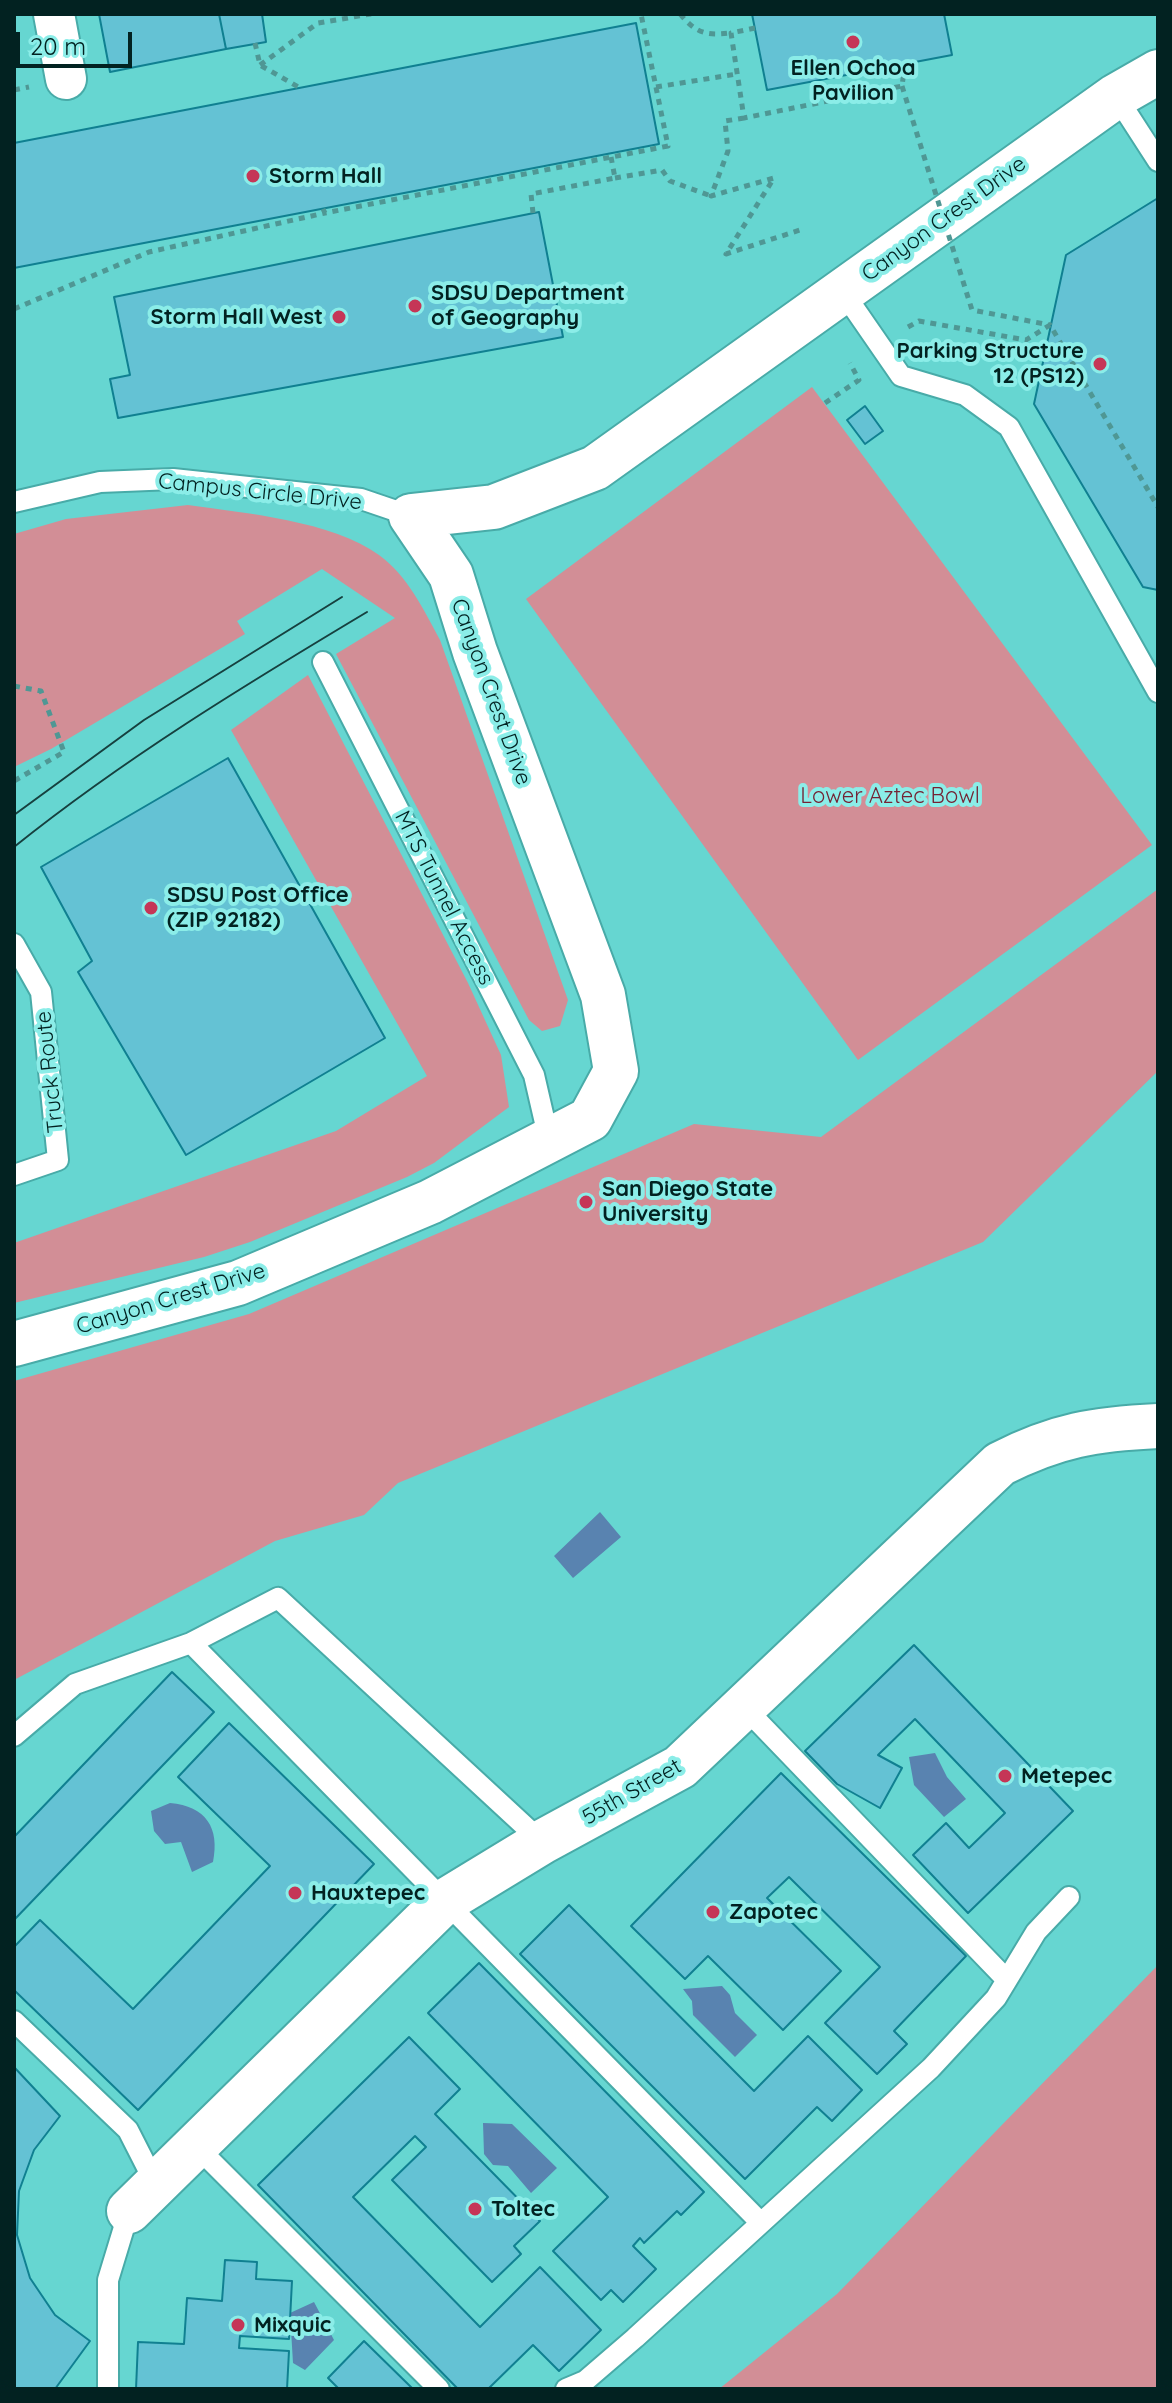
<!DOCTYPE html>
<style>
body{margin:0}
#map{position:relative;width:1172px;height:2403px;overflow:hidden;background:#7edfdb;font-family:Quicksand,sans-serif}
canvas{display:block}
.frame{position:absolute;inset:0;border:16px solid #022221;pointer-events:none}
.scale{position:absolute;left:16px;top:32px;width:116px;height:36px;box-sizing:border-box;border:4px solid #022221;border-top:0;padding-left:10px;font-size:24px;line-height:28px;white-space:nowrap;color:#022221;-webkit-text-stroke:6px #8bede8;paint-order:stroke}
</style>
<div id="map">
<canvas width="1172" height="2403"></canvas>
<div class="frame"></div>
<div class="scale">20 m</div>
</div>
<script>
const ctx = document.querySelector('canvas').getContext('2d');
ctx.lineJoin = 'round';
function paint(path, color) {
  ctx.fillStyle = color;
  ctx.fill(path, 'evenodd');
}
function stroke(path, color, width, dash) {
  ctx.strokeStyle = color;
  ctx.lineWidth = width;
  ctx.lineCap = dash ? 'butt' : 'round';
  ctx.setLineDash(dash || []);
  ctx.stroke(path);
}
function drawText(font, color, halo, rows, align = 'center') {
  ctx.font = font + ' Quicksand,sans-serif';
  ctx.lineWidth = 8;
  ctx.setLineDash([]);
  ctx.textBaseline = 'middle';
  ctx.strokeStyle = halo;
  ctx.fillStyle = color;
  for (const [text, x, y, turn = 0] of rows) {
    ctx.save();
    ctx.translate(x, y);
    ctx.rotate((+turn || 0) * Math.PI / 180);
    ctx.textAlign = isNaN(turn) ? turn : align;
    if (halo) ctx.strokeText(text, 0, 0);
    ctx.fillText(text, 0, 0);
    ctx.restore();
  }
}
const built = new Path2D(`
 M14 14H1158V2389H14Z`);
const green = new Path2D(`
 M812 387 1152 845 858 1060 526 599Z
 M188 505C244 513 333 521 379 555 407 575 424 610 440 640L568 1000 560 1026 542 1031 529 1020 336 654 395 618 322 569 237 621 245 634 51 749 14 767V534L66 519Z
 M308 675 468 983 501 1055 509 1107 434 1163 407 1177 250 1242 204 1257 14 1303V1243L336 1131 427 1076 231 730Z
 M1158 889V1071L983 1242 398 1483 364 1515 275 1541 14 1680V1381L249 1314 694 1124 821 1137Z
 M1158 1965V2389H719L837 2294Z`);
const water = new Path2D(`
 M600 1512 621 1537 573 1578 554 1556Z
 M935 1753 947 1777 966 1799 944 1817 914 1785 909 1757Z
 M170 1803C206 1806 220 1828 213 1862L192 1872 181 1842 165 1844 154 1831 151 1811Z
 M722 1986 730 1995 735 2013 757 2035 735 2057 693 2015 692 2001 683 1989Z
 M483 2123 512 2124 557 2168 531 2193 508 2166 493 2165 484 2154Z
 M314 2302 334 2340 305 2370 293 2363 290 2313Z`);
const building = new Path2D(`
 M99 14H219L226 49 110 72Z
 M219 14H262L266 42 226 49Z
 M752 14H944L952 55 767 90Z
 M636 23 659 144 14 268V143Z
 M1158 198V590L1143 587 1034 404 1066 255Z
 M539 212 563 337 118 418 110 379 130 375 114 297Z
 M865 406 883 431 865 444 847 420Z
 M228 758 385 1038 186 1155 78 972 92 961 41 867Z
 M914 1645 1073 1811 968 1913 913 1855 946 1823 969 1848 1005 1813 915 1719 878 1755 902 1768 880 1808 837 1784 805 1751Z
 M172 1672 214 1712 14 1920V1837Z
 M229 1723 374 1864 138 2110 14 1990V1947L40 1920 133 2009 270 1866 178 1777Z
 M781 1773 966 1956 894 2031 907 2044 877 2074 825 2023 880 1967 789 1877 767 1898 841 1971 783 2030 708 1956 685 1979 631 1926Z
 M569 1905 754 2091 808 2036 862 2090 832 2121 817 2107 745 2179 520 1954Z
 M479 1963 704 2192 681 2215 677 2211 644 2243 640 2238 633 2246 656 2269 623 2302 611 2290 601 2300 553 2251 608 2197 428 2013Z
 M409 2037 460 2089 435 2114 540 2221 514 2246 521 2254 492 2282 392 2180 426 2147 415 2136 353 2197 480 2327 540 2267 601 2330 559 2371 533 2345 488 2389H458L258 2185Z
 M14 2067 60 2116 34 2150 19 2191 17 2235 30 2278 55 2315 90 2341 55 2389H14Z
 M225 2260 257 2262 256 2279 292 2281 289 2339 240 2336 239 2348 289 2351 287 2389H136L138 2342 184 2344 187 2298 222 2301Z
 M364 2341 413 2389H339L328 2378Z`);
const path = new Path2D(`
 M680 14C696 33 706 36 730 33
 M755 28 731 33 744 118 902 86 905 64
 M255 43 260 65 300 88
 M260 65 318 23 371 14
 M656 87 737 74
 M14 90 29 87
 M744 118 725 121 728 151 711 196 774 178 726 254 800 230
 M615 178 662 170 670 181 711 196
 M323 209 325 213 668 146 641 14
 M533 213 531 194 615 178 611 157
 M14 309 149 252 325 213
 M908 327 919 321 1026 340 1050 325 1158 507
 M825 403 859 380 850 363
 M14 686 41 691 64 752 14 781`);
const lane = new Path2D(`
 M1116 96 1158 161
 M843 292 901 376 965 395 1009 427 1158 692
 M14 502 100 482 173 479 361 499 411 516
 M323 662 534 1075 549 1140
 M14 944 41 992 58 1160 14 1175
 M191 1643 760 2222
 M744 1707 1007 1980
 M14 1736 75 1684 191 1643 278 1598 542 1842
 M14 2021 128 2130 156 2185
 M196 2146 439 2389
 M108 2389V2280L129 2211
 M566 2389 585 2381 635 2338 931 2068 996 1998 1036 1932 1069 1897`);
const street = new Path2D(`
 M54 14 66 79`);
const secondary = new Path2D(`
 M14 1344 238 1283 430 1202 590 1119 616 1071 603 995 475 652 451 575 411 516 494 507 595 468 1116 96 1158 72
 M129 2211 445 1901 542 1842 680 1767 1000 1464C1057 1435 1095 1429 1158 1426`);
const tram = new Path2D(`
 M14 815 144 720 342 597
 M14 847C125 758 245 685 367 612`);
const pathBridge = new Path2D(`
 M902 86 972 310 1050 325`);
const markers = [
 [853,42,8,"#c53657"],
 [253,176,8,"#c53657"],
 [415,306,8,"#c53657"],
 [339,317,8,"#c53657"],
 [1100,364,8,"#c53657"],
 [151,908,8,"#c53657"],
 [586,1202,8,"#c53657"],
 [1005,1776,8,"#c53657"],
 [295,1893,8,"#c53657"],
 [713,1912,8,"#c53657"],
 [475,2209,8,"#c53657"],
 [238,2325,8,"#c53657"]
];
const poiNames = [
 ["Ellen Ochoa",853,68,"center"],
 ["Pavilion",853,93,"center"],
 ["Storm Hall",269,176],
 ["SDSU Department",431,293],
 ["of Geography",431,318],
 ["Storm Hall West",323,317,"right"],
 ["Parking Structure",1084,351,"right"],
 ["12 (PS12)",1084,376,"right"],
 ["SDSU Post Office",167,895],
 ["(ZIP 92182)",167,920],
 ["San Diego State",602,1189],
 ["University",602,1214],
 ["Metepec",1021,1776],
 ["Hauxtepec",311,1893],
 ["Zapotec",729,1912],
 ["Toltec",491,2209],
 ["Mixquic",254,2325]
];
const streetNames = [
 ["Canyon Crest Drive",944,219,-36],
 ["Campus Circle Drive",260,492,6],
 ["Canyon Crest Drive",491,692,70],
 ["MTS Tunnel Access",444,898,63],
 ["Truck Route",50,1072,-96],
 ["Canyon Crest Drive",171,1299,-17],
 ["55th Street",632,1792,-30]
];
const parkNames = [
 ["Lower Aztec Bowl",890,796]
];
paint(built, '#66d6d1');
paint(green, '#d28e96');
paint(water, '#5983b0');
paint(building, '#64c2d4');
stroke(building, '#108091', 2);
stroke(lane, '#48aba8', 24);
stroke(street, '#48aba8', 44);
stroke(secondary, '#48aba8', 48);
stroke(path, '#4f9794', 5, [6, 6]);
stroke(lane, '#fff', 20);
stroke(street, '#fff', 40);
stroke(secondary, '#fff', 44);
stroke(tram, '#16403f', 2);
stroke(pathBridge, '#4f9794', 5, [6, 6]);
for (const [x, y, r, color] of markers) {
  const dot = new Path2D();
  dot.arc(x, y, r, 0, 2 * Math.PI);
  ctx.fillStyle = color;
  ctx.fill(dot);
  stroke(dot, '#8bede8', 3);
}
drawText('bold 22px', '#022221', '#8bede8', poiNames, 'left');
drawText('22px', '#022221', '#8bede8', streetNames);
drawText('22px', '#742334', '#8bede8', parkNames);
</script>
